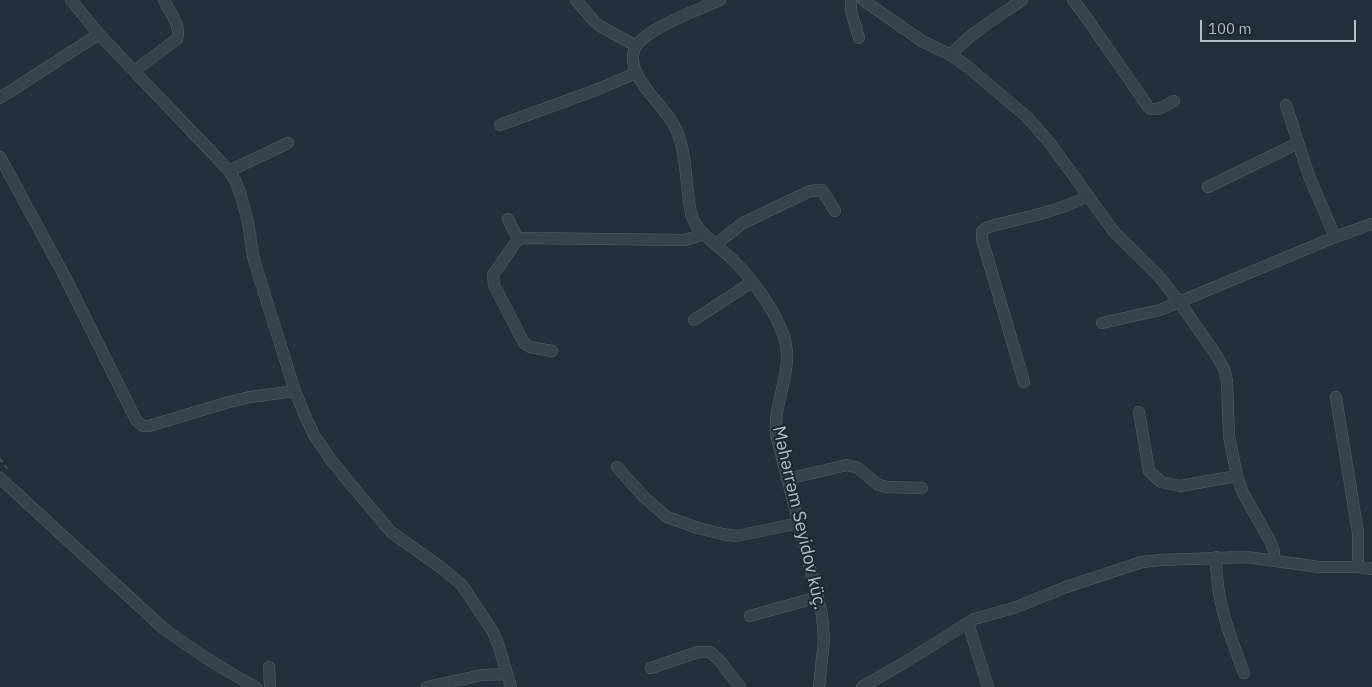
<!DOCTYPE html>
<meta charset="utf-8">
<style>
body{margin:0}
#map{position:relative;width:1372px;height:687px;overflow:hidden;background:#242f3e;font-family:"IBM Plex Sans",sans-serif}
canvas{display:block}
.scale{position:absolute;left:1200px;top:20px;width:156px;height:22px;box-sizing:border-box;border:2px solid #b4bcc9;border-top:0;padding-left:6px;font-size:15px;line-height:18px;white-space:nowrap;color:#b4bcc9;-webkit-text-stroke:4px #1d2633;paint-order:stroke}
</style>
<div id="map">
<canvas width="1372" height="687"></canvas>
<div class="scale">100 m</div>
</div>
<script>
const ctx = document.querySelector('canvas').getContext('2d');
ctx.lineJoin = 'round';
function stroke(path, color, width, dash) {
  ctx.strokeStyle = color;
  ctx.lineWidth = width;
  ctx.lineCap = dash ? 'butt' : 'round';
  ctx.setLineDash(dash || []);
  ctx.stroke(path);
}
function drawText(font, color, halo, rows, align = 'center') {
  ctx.font = font + ' "IBM Plex Sans",sans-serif';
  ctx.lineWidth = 4;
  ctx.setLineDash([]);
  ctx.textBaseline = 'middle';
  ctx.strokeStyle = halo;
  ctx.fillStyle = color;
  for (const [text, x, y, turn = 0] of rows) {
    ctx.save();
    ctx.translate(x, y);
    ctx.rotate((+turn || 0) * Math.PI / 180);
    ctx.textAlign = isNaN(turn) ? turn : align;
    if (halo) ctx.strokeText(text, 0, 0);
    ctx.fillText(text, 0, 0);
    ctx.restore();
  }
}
const path = new Path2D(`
 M0 459 9 471`);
const minor = new Path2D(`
 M71 0 99 34 134 71 218 159 229 171 235 180 240 193 248 222 253 256 257 270 295 391 306 418 314 435 331 460 353 487 391 532 443 569 462 585 493 632 498 644 511 687
 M576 0 594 21 600 26 636 46
 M720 0C700 9 644 29 635 48 623 74 663 104 674 125 685 146 685 170 688 192 689 203 690 215 696 225 705 238 721 248 732 259 752 278 773 308 783 334 796 368 773 400 776 434L822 615 824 640 819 687
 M851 0V11L859 38
 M863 0 922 41 951 55 968 67 1027 117 1050 143 1114 232 1157 274 1180 303 1215 353 1224 369 1227 381 1229 436 1237 476 1243 493 1270 541 1274 551V560
 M1073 0 1086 17 1149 108C1158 111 1165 106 1174 101
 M951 55C967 35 1001 15 1022 0
 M134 71 177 39C182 27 169 11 164 0
 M0 98 99 34
 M1286 105 1309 176 1335 237
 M500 125 596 90 636 73
 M0 157 63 273 136 420 143 426H149L229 402 250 397 295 391
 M229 171 288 143
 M1208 187 1298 143
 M508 219 518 239
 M716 244 743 223 810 191 822 190 835 211
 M694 320 752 282
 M1102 323 1160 310 1335 237 1372 224
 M552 351 530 347 524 343 494 285 493 275 518 239 523 238 685 240 704 234
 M1024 382 982 239V231L988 227C1022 218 1057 212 1088 196
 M1336 397 1358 533V567
 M1139 412 1149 471 1161 482 1180 486 1237 476
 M617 467 644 497 667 517 698 528 722 534 737 536 799 523
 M0 478 163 628C193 650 223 670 256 687
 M787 479 847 465 858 468 877 484 886 487 922 488
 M1216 557C1216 601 1229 633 1244 673
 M750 616 818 597
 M968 623 988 687
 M269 667 270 687
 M651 668 698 652H710L719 660 740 687
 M427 687 482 675 506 674
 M862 687 904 663 974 619 1014 608 1066 587 1142 562 1160 560 1247 557 1319 567H1358L1372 569`);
const streetNames = [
 ["Məhərrəm Seyidov küç.",799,518,77]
];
stroke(minor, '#565f6c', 12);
stroke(path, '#44595c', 2, [4, 4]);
stroke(minor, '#38414e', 11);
drawText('18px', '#b4bcc9', '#1d2633', streetNames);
</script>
